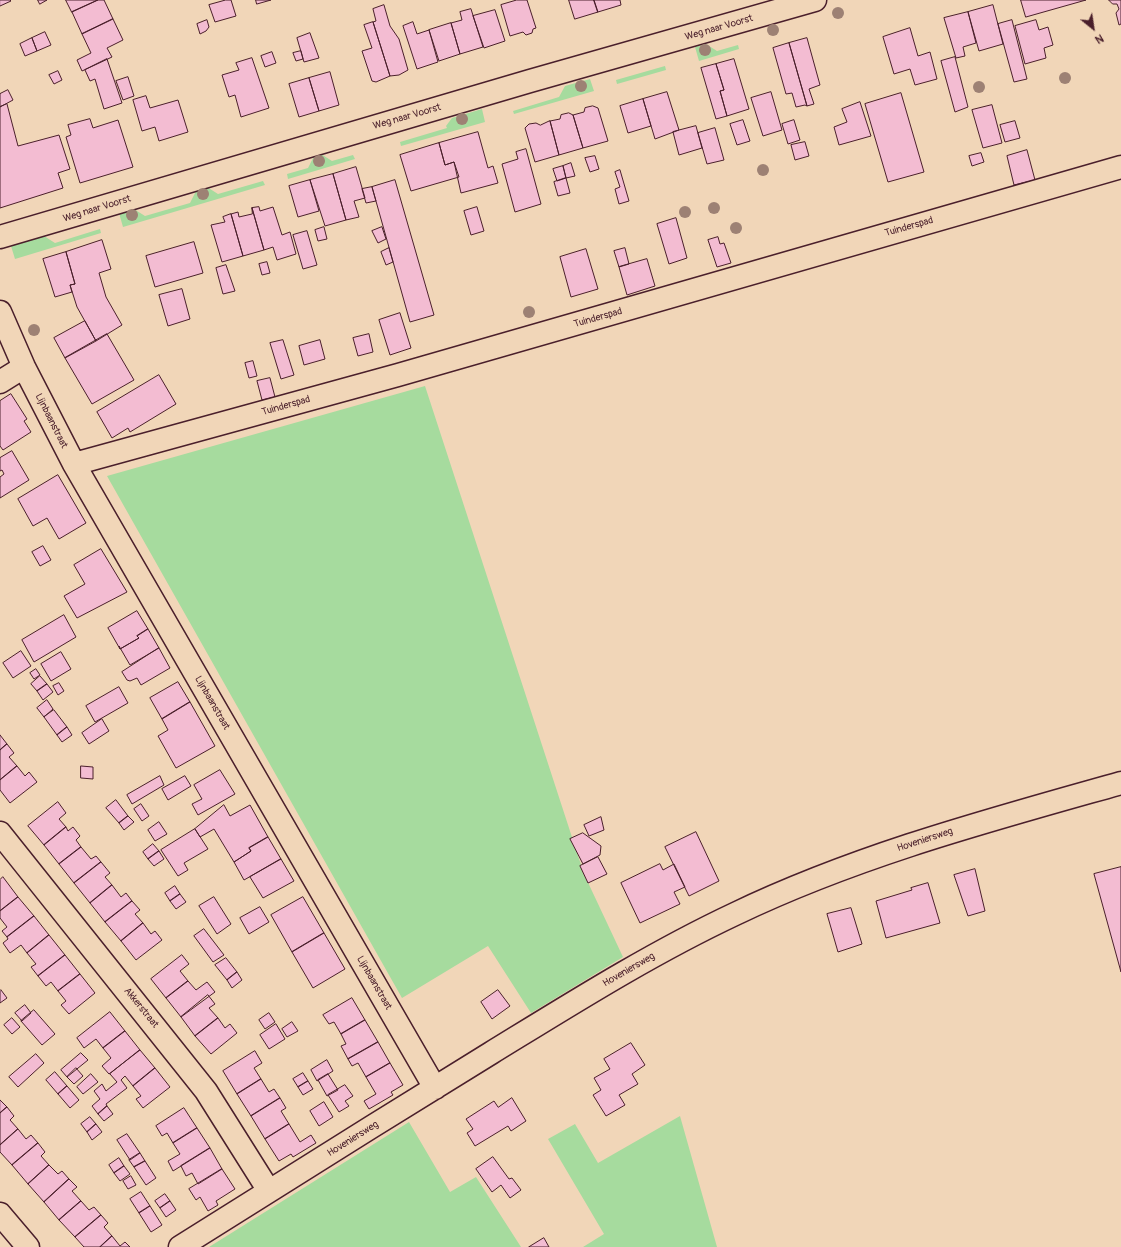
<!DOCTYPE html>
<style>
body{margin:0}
#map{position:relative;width:1121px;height:1247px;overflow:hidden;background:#f1d6b8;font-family:Pangolin,sans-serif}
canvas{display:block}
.north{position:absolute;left:1073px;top:8px;width:40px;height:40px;-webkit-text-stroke:3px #f1d6b8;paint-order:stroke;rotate:150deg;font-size:11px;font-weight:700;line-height:16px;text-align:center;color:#4a1f2b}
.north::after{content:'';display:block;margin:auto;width:14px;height:18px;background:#4a1f2b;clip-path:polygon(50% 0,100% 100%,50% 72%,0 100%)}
</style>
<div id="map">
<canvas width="1121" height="1247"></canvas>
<div class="north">N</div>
</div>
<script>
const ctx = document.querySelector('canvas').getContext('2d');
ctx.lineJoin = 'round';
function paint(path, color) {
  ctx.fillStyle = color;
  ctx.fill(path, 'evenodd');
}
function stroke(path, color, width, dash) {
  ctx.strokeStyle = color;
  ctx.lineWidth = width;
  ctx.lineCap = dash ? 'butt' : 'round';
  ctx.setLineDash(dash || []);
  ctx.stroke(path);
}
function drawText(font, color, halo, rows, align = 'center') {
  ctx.font = font + ' Pangolin,sans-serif';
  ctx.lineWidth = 3;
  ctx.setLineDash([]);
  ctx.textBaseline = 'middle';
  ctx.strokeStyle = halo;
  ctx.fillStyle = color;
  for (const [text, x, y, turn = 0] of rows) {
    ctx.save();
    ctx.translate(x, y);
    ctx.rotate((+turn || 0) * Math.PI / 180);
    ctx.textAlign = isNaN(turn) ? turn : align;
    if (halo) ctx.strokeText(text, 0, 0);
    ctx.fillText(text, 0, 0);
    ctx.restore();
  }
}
const green = new Path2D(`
 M706 44 717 51 738 45 739 49 699 61 695 47Z
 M665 66 666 70 617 84 616 80Z
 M590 79 594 91 514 114 513 111 559 97 565 86Z
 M482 109 485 122 401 146 400 142 447 128 446 126 452 118Z
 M321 154 332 161 353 155 355 159 288 179 287 174 308 168 314 156Z
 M263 181 265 185 123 227 119 213 134 209 145 216 190 203 196 191 207 187 218 194Z
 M100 229 101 233 15 259 11 246 44 236 55 243Z
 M425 386 584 874 623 957 531 1013 488 946 402 998 107 476Z
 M680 1116 717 1247H583L604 1234 548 1139 575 1124 598 1163Z
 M409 1122 450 1192 476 1177 521 1247H209Z`);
const building = new Path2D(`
 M0 0H10L11 1 0 6Z
 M38 0H47L40 4Z
 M66 0H98L72 12Z
 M98 0H104L113 19 82 34 72 12Z
 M226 0H231L236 16 215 22 209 5Z
 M256 0H271L257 4Z
 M517 0H527L536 28 533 29 532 33 526 35 523 32 510 36 501 5Z
 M569 0H594L598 12 575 19Z
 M594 0H620L621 5 598 12Z
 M1021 0H1086L1026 17Z
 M1109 0H1121V24L1119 25 1116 13 1119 9 1117 4H1113Z
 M384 5 390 26 399 39 408 70 399 75 390 76 373 22 376 21 373 9Z
 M993 5 1003 44 979 51 968 12Z
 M471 9 483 47 460 54 451 23 462 20 460 12Z
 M495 10 505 41 484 48 473 16Z
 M968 12 976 43 963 47 965 56 956 58 944 18Z
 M113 19 123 40 107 48 112 57 82 71 77 60 91 53 82 34Z
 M207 20 209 27 206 31 200 34 197 24Z
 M1012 20 1027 79 1014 82 998 24Z
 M1036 20 1039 30 1048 27 1053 45 1044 48 1046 58 1025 64 1015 26Z
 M373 22 390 76 376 82 372 81 362 51 372 48 364 25Z
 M413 22 417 34 429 30 438 62 417 69 403 26Z
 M451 23 460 54 439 61 429 30Z
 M910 28 918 56 930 52 937 79 915 85 910 69 894 74 883 37Z
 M45 32 51 45 37 51 32 38Z
 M310 33 319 58 304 62 297 38Z
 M32 38 37 51 25 56 20 44Z
 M807 38 820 85 809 89 814 104 807 106 789 43Z
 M789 43 807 106 805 105 796 107 792 93 786 94 773 48Z
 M301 51 303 59 296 61 293 53Z
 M272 52 276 63 265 67 261 56Z
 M955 57 968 107 955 112 941 61Z
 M252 58 269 108 241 117 235 95 229 97 222 75 239 70 236 63Z
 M107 59 122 103 104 109 95 79 90 81 85 70Z
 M734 59 749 109 727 116 720 91 724 90 716 64Z
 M716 64 724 90 720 91 727 116 716 119 701 68Z
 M58 71 62 80 54 84 49 75Z
 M330 72 339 105 319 111 309 78Z
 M128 77 134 96 123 100 116 81Z
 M309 78 319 111 299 117 289 84Z
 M8 90 13 100 0 107V94Z
 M667 92 679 130 655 139 643 99Z
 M771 92 782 130 763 136 751 98Z
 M901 93 924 172 888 182 865 104Z
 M146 96 150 108 178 100 188 132 159 141 155 127 142 131 133 100Z
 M643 99 651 126 628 133 620 106Z
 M860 102 871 136 839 145 834 127 847 122 842 109Z
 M7 104 18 146 59 135 70 169 58 173 63 188 0 208V107Z
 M992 105 1002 143 983 148 972 110Z
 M593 106 598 108 608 141 583 148 573 115 584 112 585 108Z
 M569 113 573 115 583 148 559 155 550 121 560 119 561 115Z
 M90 119 93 128 118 120 133 167 80 183 66 137 71 135 68 125Z
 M743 120 750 141 737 145 730 124Z
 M794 120 800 140 788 144 782 124Z
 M550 121 559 155 535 162 525 128 529 124 536 123 540 125Z
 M1015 121 1020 138 1005 142 1000 125Z
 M696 126 702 148 679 155 673 132Z
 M715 128 724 160 707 164 698 133Z
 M478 132 488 168 493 166 498 183 461 193 454 162 445 165 439 143Z
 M805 142 809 156 795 160 791 145Z
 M439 143 445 165 454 162 459 177 411 191 400 155Z
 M526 149 541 204 515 212 502 164 518 159 516 152Z
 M1027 150 1035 180 1014 185 1007 156Z
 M981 153 984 162 972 166 969 156Z
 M595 156 599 169 590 172 585 158Z
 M571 163 575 176 566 178 563 166Z
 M563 166 566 178 557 181 553 169Z
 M356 167 365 198 354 201 359 217 346 220 333 174Z
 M620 170 629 201 619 204 615 189 620 187 615 172Z
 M333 174 346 220 325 226 310 180Z
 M566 178 570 193 558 196 554 182Z
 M310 180 319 211 298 217 289 186Z
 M395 180 434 315 410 322 372 187Z
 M372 187 376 201 366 203 362 189Z
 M259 207 260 211 273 207 282 235 290 232 296 254 277 260 273 247 264 250 252 208Z
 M477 207 484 231 471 235 464 211Z
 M252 208 264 250 243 256 231 214 238 212 239 217 252 214Z
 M231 214 243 256 222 262 211 225 225 222 223 217Z
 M676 218 687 258 669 264 657 224Z
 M324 227 327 239 318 241 315 230Z
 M382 227 386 239 378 243 372 231Z
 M307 231 317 265 303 269 293 235Z
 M718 237 720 244 724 243 731 263 717 267 708 240Z
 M102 240 111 269 99 273 106 297 122 325 96 341 77 307 70 285 75 284 66 252Z
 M194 242 203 273 155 287 146 256Z
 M389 248 393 262 386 265 381 252Z
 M625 248 629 264 619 267 614 251Z
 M586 249 598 289 571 297 560 257Z
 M66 252 75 284 70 285 72 292 55 297 43 259Z
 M647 259 655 286 627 295 619 267Z
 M267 262 270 273 262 275 259 264Z
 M226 265 235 291 223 294 216 268Z
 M182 289 190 319 168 326 159 295Z
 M400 313 411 348 390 355 379 320Z
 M85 321 96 341 65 358 54 338Z
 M107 334 134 380 92 404 65 358Z
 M369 334 373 352 358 356 353 338Z
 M283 340 294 375 281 379 270 343Z
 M320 340 325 359 304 365 299 346Z
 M253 361 257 376 249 378 245 363Z
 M159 375 176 404 130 432 128 428 112 438 97 412Z
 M270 378 275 397 262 400 257 381Z
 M11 394 27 419 24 421 31 432 3 450 0 446V401Z
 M12 451 29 480 0 498V477L4 474 2 470 0 471V458Z
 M58 475 86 523 59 539 47 518 33 526 18 499Z
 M43 546 51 560 40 566 32 552Z
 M101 549 127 592 77 618 64 596 85 584 74 565Z
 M137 611 148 629 137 636 139 638 120 649 108 628Z
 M64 615 76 637 34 662 22 640Z
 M148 629 159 648 130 665 119 646 120 649 139 638 137 636Z
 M159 648 170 668 141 685 137 678 130 681 127 680 122 672Z
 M21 651 31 666 13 678 3 663Z
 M61 652 71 669 51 681 41 664Z
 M36 669 40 675 34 679 30 673Z
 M40 676 47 684 37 691 31 684Z
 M178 682 190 702 162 719 150 698Z
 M59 683 64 691 58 695 53 686Z
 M47 684 53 692 43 700 37 691Z
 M119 687 128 703 95 722 86 706Z
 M47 700 53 709 44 717 37 708Z
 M190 702 215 746 176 768 158 736 168 730 162 719Z
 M54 710 67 727 57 735 44 717Z
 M102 719 109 731 89 744 82 733Z
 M67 727 72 735 62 742 57 735Z
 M0 735 7 744 0 750Z
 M7 744 14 753 9 757 17 766 0 780V750Z
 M17 766 25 776 29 772 37 782 10 803 0 790V780Z
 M81 766 93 767V779L81 778Z
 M220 770 235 794 198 815 192 804 202 799 194 785Z
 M160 776 164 785 132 804 127 795Z
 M185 776 191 786 168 800 162 789Z
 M116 800 128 816 119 823 106 808Z
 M58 802 66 813 59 819 66 827 44 845 28 826Z
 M141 804 149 816 142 821 134 809Z
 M224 805 230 816 250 805 268 837 249 848 251 851 234 862 214 829 200 837 195 829Z
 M128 816 134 822 124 830 119 823Z
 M601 817 604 830 589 836 584 825Z
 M159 822 167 834 155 841 148 830Z
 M66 827 68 831 73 827 80 836 76 840 81 847 59 864 44 845Z
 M195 829 208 849 184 863 188 870 178 876 161 850Z
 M696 832 719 881 689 896 665 847Z
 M583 833 601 846 600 855 583 864 570 839Z
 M268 837 281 859 244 880 234 862 251 851 249 848Z
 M153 844 159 851 148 859 143 852Z
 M81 847 91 859 96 856 101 862 74 883 59 864Z
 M159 851 164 859 154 866 148 859Z
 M598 857 607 874 588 883 580 866Z
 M281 859 294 881 263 898 250 877Z
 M101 862 110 873 105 877 112 885 90 903 74 883Z
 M660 864 663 870 674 864 685 887 674 892 680 904 640 923 621 883Z
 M1121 867V972L1094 874Z
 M975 869 985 911 968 916 954 875Z
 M3 877 18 897 0 911V880Z
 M928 883 940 923 886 938 876 901 912 890 911 888Z
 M112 885 121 897 126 893 132 901 105 922 90 903Z
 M175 886 180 894 170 901 165 893Z
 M180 894 186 902 176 909 170 901Z
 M18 897 34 916 7 937 2 931 7 927 0 918V911Z
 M214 897 231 924 217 934 199 906Z
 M303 897 324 933 292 952 271 915Z
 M132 901 140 910 135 914 143 923 121 941 105 922Z
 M260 907 269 922 249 934 240 918Z
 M851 908 862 944 838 952 827 914Z
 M34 916 49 935 27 953 21 945 10 953 3 943 8 939 7 937Z
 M143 923 151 934 155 931 162 940 136 960 121 941Z
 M204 929 224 955 213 962 194 936Z
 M324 933 345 969 313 988 292 952Z
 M49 935 65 955 38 976 31 967 36 964 27 953Z
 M65 955 80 974 58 991 51 982 46 986 38 976Z
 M182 955 189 964 180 971 188 981 166 998 151 979Z
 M226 958 237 972 227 980 215 965Z
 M237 972 242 980 232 988 227 980Z
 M80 974 95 993 69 1014 61 1005 66 1001 58 991Z
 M188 981 196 990 207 982 215 992 181 1017 166 998Z
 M1 990 7 998 0 1003V991Z
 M498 990 510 1006 492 1019 481 1002Z
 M208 995 215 1004 209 1008 218 1018 195 1036 181 1017Z
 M352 998 365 1020 341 1034 334 1022 329 1024 323 1015Z
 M25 1005 31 1013 22 1021 15 1013Z
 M34 1010 55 1034 42 1045 21 1021Z
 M110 1012 125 1031 103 1048 96 1039 84 1048 77 1038Z
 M269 1013 275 1022 265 1029 259 1020Z
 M12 1018 20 1027 12 1034 4 1025Z
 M218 1018 225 1028 230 1024 237 1033 211 1054 195 1036Z
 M365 1020 378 1042 348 1059 341 1046 346 1044 341 1034Z
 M292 1022 298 1031 287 1037 282 1029Z
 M276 1024 285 1039 269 1049 260 1035Z
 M125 1031 140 1050 109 1074 102 1066 111 1058 103 1048Z
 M378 1042 390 1063 366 1077 358 1063 352 1066 348 1059Z
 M631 1043 645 1065 632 1074 638 1084 619 1095 625 1105 606 1116 593 1095 601 1090 594 1078 610 1069 604 1059Z
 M140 1050 155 1068 133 1086 125 1076 121 1080 127 1088 106 1104 107 1106 98 1114 92 1106 100 1099 94 1091 102 1084 106 1091 117 1082 110 1074Z
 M255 1051 262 1063 254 1068 261 1079 237 1094 223 1071Z
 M81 1053 88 1060 67 1077 61 1070Z
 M36 1054 44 1063 18 1087 9 1077Z
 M327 1060 333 1071 317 1081 311 1070Z
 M390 1063 403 1085 391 1092 393 1095 369 1109 364 1101 376 1094 366 1077Z
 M76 1068 83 1076 74 1084 67 1077Z
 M155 1068 170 1087 143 1108 136 1099 141 1096 133 1086Z
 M55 1072 67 1086 58 1094 46 1080Z
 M303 1073 308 1081 298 1087 293 1079Z
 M91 1074 98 1082 83 1094 77 1087Z
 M328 1074 338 1090 327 1096 318 1080Z
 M261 1079 269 1092 274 1089 280 1098 251 1116 237 1094Z
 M308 1081 313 1089 303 1095 298 1087Z
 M345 1085 353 1096 345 1101 349 1106 339 1112 328 1095Z
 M67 1086 79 1100 70 1108 58 1094Z
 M280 1098 286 1108 281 1111 289 1124 265 1139 251 1116Z
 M512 1098 526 1121 511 1131 508 1126 475 1146 467 1133 473 1129 466 1119 494 1101 498 1107Z
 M0 1100 7 1107 0 1113Z
 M324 1102 333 1117 319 1126 310 1111Z
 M107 1106 113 1114 104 1121 98 1114Z
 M7 1107 14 1116 10 1120 18 1129 0 1145V1113Z
 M184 1108 197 1128 173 1143 167 1133 162 1136 156 1126Z
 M90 1117 96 1124 87 1132 81 1124Z
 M96 1124 102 1132 92 1140 87 1132Z
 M289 1124 300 1142 311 1135 316 1143 293 1157 291 1154 279 1161 265 1139Z
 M197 1128 210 1148 173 1171 168 1161 180 1154 173 1143Z
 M18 1129 26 1139 31 1135 38 1143 12 1165 0 1152V1145Z
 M127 1134 140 1153 130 1160 117 1140Z
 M38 1143 45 1152 41 1156 49 1165 28 1184 12 1165Z
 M210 1148 222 1169 198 1184 192 1173 186 1176 181 1166Z
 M140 1153 145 1161 134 1167 129 1160Z
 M493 1157 509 1179 512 1178 521 1190 510 1198 501 1185 492 1192 476 1169Z
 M119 1158 124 1166 114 1173 109 1165Z
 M145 1161 156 1178 146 1185 134 1167Z
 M49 1165 58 1174 62 1171 69 1179 44 1202 28 1184Z
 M124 1166 130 1174 120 1181 114 1173Z
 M222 1169 235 1189 216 1201 218 1205 208 1211 200 1197 196 1200 189 1189Z
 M131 1176 136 1185 128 1189 123 1181Z
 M69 1179 77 1187 72 1191 81 1201 59 1220 44 1202Z
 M141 1192 150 1206 139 1213 130 1199Z
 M165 1194 170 1201 160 1208 155 1201Z
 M81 1201 89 1210 94 1207 101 1215 75 1237 59 1220Z
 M170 1201 176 1210 166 1217 160 1208Z
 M150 1206 162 1225 151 1232 139 1213Z
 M101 1215 108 1223 104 1227 112 1236 100 1247H84L75 1237Z
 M112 1236 120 1246 125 1242 130 1247H100Z
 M544 1238 549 1247H529Z`);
const minor = new Path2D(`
 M0 237 530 81 815 0
 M0 312 24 367 74 464 435 1088
 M0 382 24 367
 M74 464 398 375 1121 167
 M0 833 206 1091 269 1191
 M0 1214 28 1247
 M180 1247C283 1182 387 1117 491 1053 571 1004 650 954 735 914 858 855 990 820 1121 783`);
const trees = [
 [838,13],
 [773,30],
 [705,50],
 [1065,78],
 [581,86],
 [979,87],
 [462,119],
 [319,161],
 [763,170],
 [203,194],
 [714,208],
 [685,212],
 [132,215],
 [736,228],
 [529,312],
 [34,330]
];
const streetNames = [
 ["Weg naar Voorst",719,28,-16],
 ["Weg naar Voorst",407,117,-16],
 ["Weg naar Voorst",97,209,-17],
 ["Tuinderspad",909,227,-16],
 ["Tuinderspad",598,318,-16],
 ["Tuinderspad",286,406,-16],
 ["Lijnbaanstraat",51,421,63],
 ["Lijnbaanstraat",212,703,60],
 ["Hoveniersweg",925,840,-18],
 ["Hoveniersweg",629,970,-30],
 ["Lijnbaanstraat",374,983,60],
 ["Akkerstraat",141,1008,51],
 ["Hoveniersweg",353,1139,-32]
];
paint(green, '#a6db9e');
paint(building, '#f3bcd2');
stroke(building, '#4a1f2b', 1);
stroke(minor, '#4a1f2b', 25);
stroke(minor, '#f1d6b8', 22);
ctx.fillStyle = '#9d8174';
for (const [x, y] of trees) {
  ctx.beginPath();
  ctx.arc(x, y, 6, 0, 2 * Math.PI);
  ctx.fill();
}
drawText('10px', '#4a1f2b', '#f1d6b8', streetNames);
</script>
